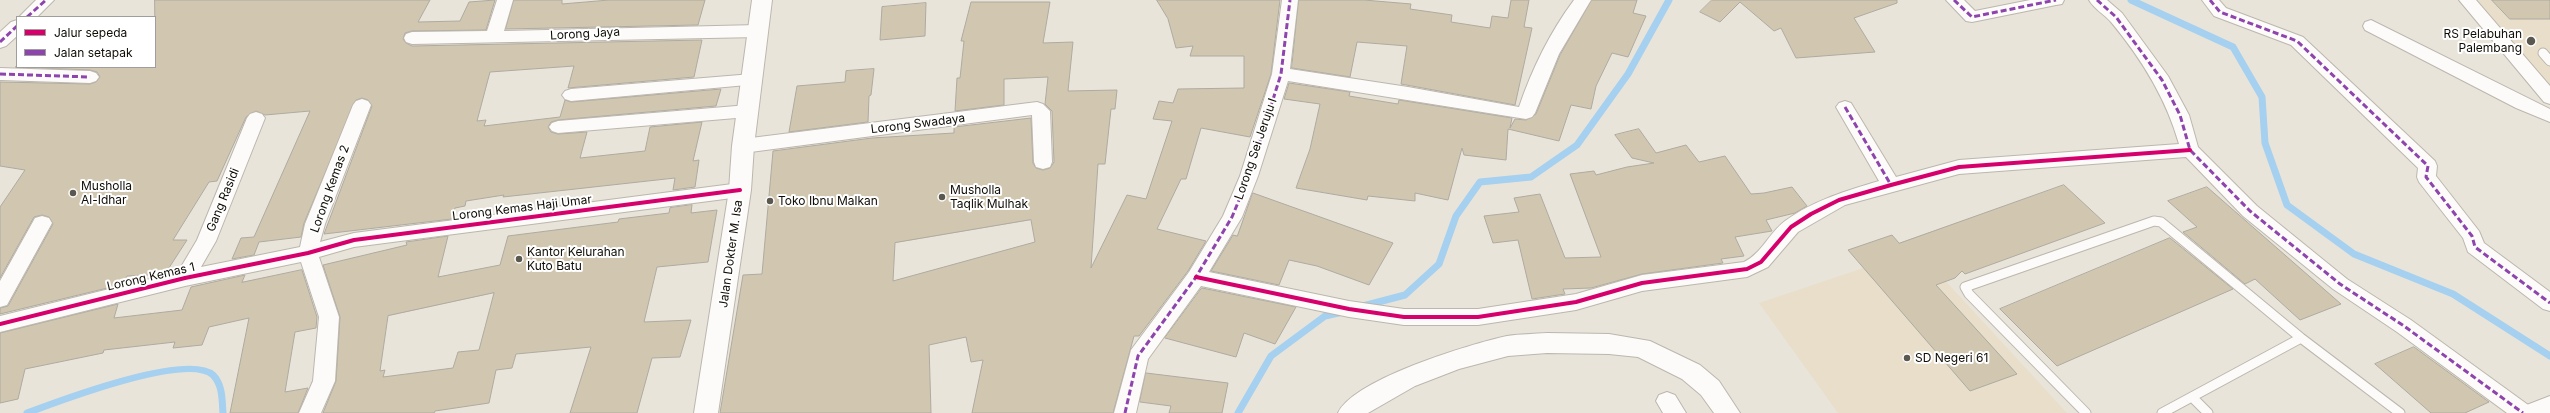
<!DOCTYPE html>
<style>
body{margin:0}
#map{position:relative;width:2550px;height:413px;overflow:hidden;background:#e9e4d9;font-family:Inter,sans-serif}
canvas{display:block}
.legend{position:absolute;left:16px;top:16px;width:140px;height:52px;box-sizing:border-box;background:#fff;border:1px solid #9f9e9b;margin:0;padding:5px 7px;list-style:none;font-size:12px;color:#0f0c05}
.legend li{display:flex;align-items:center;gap:8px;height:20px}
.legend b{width:20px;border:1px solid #9f9e9b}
</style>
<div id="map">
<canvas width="2550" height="413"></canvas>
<ul class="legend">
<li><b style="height:5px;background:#d6006c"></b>Jalur sepeda</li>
<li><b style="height:5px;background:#8e44ad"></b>Jalan setapak</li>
</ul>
</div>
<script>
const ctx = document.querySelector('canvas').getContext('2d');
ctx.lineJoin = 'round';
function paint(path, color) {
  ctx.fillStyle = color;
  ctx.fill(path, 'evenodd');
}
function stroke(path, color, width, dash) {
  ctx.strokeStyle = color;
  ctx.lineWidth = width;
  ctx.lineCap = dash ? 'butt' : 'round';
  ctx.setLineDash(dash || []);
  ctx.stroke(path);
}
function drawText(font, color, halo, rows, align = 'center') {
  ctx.font = font + ' Inter,sans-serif';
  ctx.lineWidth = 4;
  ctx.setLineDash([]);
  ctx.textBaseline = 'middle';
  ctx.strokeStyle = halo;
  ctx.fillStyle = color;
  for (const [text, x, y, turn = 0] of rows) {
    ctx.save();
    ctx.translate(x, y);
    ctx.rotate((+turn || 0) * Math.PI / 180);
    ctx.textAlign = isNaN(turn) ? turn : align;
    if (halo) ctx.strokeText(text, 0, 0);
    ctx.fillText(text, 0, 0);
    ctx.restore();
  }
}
const built = new Path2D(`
 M2477 0H2550V86L2546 81Z
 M1917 250 2067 413H1838L1759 303Z`);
const stream = new Path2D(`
 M2131 0 2233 47 2262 97 2265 143 2287 205 2354 254 2453 294 2550 356
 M1363 306 1405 295 1439 264 1456 216 1480 182 1531 177 1577 145 1628 74 1669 0
 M27 413C59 401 187 352 213 375 223 385 222 401 223 413
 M1238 413 1271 356 1325 316 1343 312`);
const building = new Path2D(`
 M155 0H430L418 22 460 21 469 2 495 0 486 30 412 31 405 33 403 39 406 43 412 46 702 40 694 77 568 88 574 66 490 72 477 121 486 120 484 126 560 117 565 100 571 102 721 89 716 106 558 120 551 122 548 127 551 132 558 134 587 132 580 158 645 151 650 127 702 122 693 161 699 160 695 187 673 190 675 178 503 197 504 195 466 201 465 206 455 208 452 219 324 234 372 106 368 100 362 98 356 100 304 223 301 237 259 242 254 255 232 259 241 238 254 237 310 111 265 115 256 111 246 117 217 181 209 182 173 240H187L165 274 127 276 124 284 0 314V308L8 306 53 224 49 217 42 215 34 217 0 278V207L25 170 0 166V82L90 84 96 82 100 77 97 72 90 70 15 67H155Z
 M514 0H562V4L609 0H705L698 25 506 29Z
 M1157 0H1280L1271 74 1250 137 1201 128 1186 179H1181L1157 229 1206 241 1188 271 1139 336H1134L1113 413H972L983 360 971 362 966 337 929 345 931 413H720L743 275 762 274 773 151 872 138 954 133V127L1031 118 1033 163 1036 168 1043 170 1050 168 1054 162 1052 111 1045 104 1048 77 1004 79V105L955 111 957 78H960L964 41H961L971 2H1050L1043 43 1073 42 1068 91 1117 90 1115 109H1111L1105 164H1098L1091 268 1127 195 1146 199 1172 121 1153 119 1159 101 1173 103 1178 89 1244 88V56H1190L1193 46 1176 48 1168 19ZM1031 220 1035 242 893 281 895 243Z
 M1299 0H1364L1411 4 1410 9 1452 15 1451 22 1490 28 1492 16 1508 18 1511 0H1529L1524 27 1532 28 1515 105 1401 84 1407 46 1357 42 1350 77 1292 68Z
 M1592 0H1637L1633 13 1646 16 1628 57 1612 53 1596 86 1591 109 1571 105 1559 141 1508 129 1506 160 1464 155 1462 148 1448 200 1415 193V201L1368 196 1367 200 1296 188 1310 149 1320 104 1284 99 1289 83 1350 92 1349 96 1398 104 1399 100 1512 118 1510 128 1515 119 1526 120 1536 114 1560 55Z
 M1712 0H1897V3L1854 18 1875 52 1796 58 1781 28 1774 31 1740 2 1720 22 1700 12Z
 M2492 0H2550V19H2510Z
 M926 3 925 36 880 40 882 7Z
 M874 69 871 95 869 96 868 122 789 132 797 86 845 82 846 71Z
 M1639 129 1656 153 1686 145 1699 162 1725 156 1751 194 1764 193 1792 187 1807 206 1795 213 1766 220 1772 231 1735 237 1744 256 1721 259 1723 263 1642 274 1591 288 1563 289 1565 294 1532 299 1518 240 1493 243 1484 216 1519 212 1514 198 1540 194 1565 258 1601 257 1570 174 1594 171 1596 175 1627 167 1654 163 1632 158 1615 135Z
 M2064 185 2105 223 1965 274 1962 271 1955 278 1936 285 2017 374 1970 391 1848 250 1892 235 1899 243Z
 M2207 187 2341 304 2300 320 2255 279 2245 284 2183 232 2197 227 2168 201Z
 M1253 193 1393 243 1369 285 1317 266 1289 260 1279 285 1211 271 1233 235 1237 236Z
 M692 205 691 213 717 210 708 262 657 267 644 322 691 320 680 357 652 358 637 413H570L591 347 516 354 512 368 496 370 489 403 435 411 434 413H323L336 381 340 317 323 265 407 245 406 242 448 236 438 277 500 265 508 236 618 222 619 219 669 213 670 208ZM494 293 479 350 458 352 453 368 383 377 385 370 380 371 388 316Z
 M2170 238 2233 289 2057 366 2000 309Z
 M302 270 317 317 316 328 295 332 285 392 308 388 298 413H230L249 318 209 327 202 345 173 348 175 342 104 350 103 353 25 369 18 399 0 403V333L118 304 114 318 182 310 191 287 245 275 242 282Z
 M1202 288 1296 307 1275 344 1244 333 1236 357 1165 338Z
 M2414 347 2489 402 2465 413H2431L2375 364Z
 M1146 373 1228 383 1222 413H1169L1171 406 1140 402Z`);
const service = new Path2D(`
 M2543 53 2550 61
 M2192 397 2208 413
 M2086 413 1969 294 1965 287 2154 221 2161 222 2301 338 2400 413
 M2162 413 2301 338`);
const minor = new Path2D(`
 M36 0H54L37 17H19Z
 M497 0H513L504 31 758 25 764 27 766 31 764 35 758 37 412 44 406 42 404 38 406 34 412 32 487 31Z
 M1282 0H1298L1290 69 1408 87 1519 107C1532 69 1550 32 1574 0H1591L1559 54 1535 113 1532 117 1526 119 1288 81 1258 176 1242 217 1209 272 1349 301 1404 309H1478L1576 294 1642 275 1744 262C1762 253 1769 233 1785 221 1814 200 1846 191 1879 181L1836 107 1839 103 1845 101 1851 103 1896 177 1959 160 2179 144C2166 98 2141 58 2111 22 2104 14 2094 9 2089 0H2107L2122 13 2168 76 2189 115 2198 147 2257 206 2347 279 2411 320 2531 407 2534 413H2507L2397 332 2333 289 2243 216 2186 157 1959 174 1845 205 1798 232 1768 267 1747 277 1642 291 1576 310 1478 325H1404L1349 317 1201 286 1148 359 1136 413H1114L1131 350 1189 272 1223 216 1240 176 1272 74Z
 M1946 0H1964L1975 11 2030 0H2064L2062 4 2056 5 1972 22 1966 21Z
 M2202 0H2219L2226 8 2303 37 2435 161 2437 166 2436 176 2479 231 2484 243 2550 292V311L2543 309 2468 252 2463 238 2419 182 2417 177 2418 168 2291 45 2214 16Z
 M2459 0H2476L2550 86V104L2544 102Z
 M17 20V36L6 46 0 48V32L11 22Z
 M2371 20 2550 109V122L2516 108 2365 30 2363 26 2365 22Z
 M0 68 90 71 96 73 99 77 96 81 90 83 0 80Z
 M752 74 758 76 761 80 758 84 571 101 565 99 562 95 565 91 571 89Z
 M362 99 368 101 371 105 325 224 320 242 354 233 740 183 747 185 749 190 747 195 740 197 354 247 319 257 339 317 335 381 321 413H299L313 381 319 317 301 262 185 286 0 332V316L178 272 197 240 247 118 250 114 256 112 262 114 265 118 216 241 201 267 300 247 305 224 353 105 356 101Z
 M1037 102 1043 104 1050 111 1052 162 1050 167 1043 169 1036 167 1034 162 1032 115 743 153 737 151 734 146 737 141 743 139Z
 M748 105 754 107 757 111 754 115 748 117 558 133 552 131 549 127 552 123 558 121Z
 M42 216 49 218 52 223 7 305 0 307V281L35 218Z
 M1667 392 1675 395 1686 413H1663L1656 401 1659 395Z`);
const tertiary = new Path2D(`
 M752 0H772L754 146 751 190 718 413H694L729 190 732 146Z
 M1547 333 1609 334 1650 341 1700 365 1719 381 1740 413H1714L1701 395 1682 379 1638 357 1609 354 1547 353 1508 356 1459 369 1415 386 1368 413H1338C1354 379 1470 344 1507 336 1520 334 1534 334 1547 333Z
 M2550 396V413H2521L2524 406Z`);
const quiet = new Path2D(`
 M1954 0 1972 17 2056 0
 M2097 0 2116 17 2162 80 2180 115 2190 150 2250 211 2340 284 2404 326 2523 413
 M2210 0 2220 12 2297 41 2428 166 2426 177 2472 236 2475 247 2550 303
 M27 17 46 0
 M0 42 17 26
 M0 74 90 77
 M1845 107 1891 185
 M1125 413 1138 356 1196 277 1232 217 1249 176 1281 74 1290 0`);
const cycleway = new Path2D(`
 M1196 277 1349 309 1404 317H1478L1576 302 1642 283 1747 269 1761 262 1791 227 1811 214 1839 200 1891 185 1959 167 2190 150
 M0 324 185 278 308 253 354 240 740 190`);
const markers = [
 [2531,41,5,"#5b584f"],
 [73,193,4,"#5b584f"],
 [942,197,4,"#5b584f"],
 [770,201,4,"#5b584f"],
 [519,259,4,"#5b584f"],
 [1907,358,4,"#5b584f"]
];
const streetNames = [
 ["Lorong Jaya",585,34,-3],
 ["Lorong Swadaya",918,124,-7],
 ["Lorong Sei Jeruju I",1256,149,-71],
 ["Lorong Kemas 2",330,189,-70],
 ["Gang Rasidi",223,200,-68],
 ["Lorong Kemas Haji Umar",522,208,-7],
 ["Jalan Dokter M. Isa",731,254,-82],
 ["Lorong Kemas 1",151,277,-13]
];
const poiNames = [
 ["RS Pelabuhan",2522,34,"right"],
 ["Palembang",2522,48,"right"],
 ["Musholla",81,186],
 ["Al-Idhar",81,200],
 ["Musholla",950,190],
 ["Taqlik Mulhak",950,204],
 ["Toko Ibnu Malkan",778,201],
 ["Kantor Kelurahan",527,252],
 ["Kuto Batu",527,266],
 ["SD Negeri 61",1915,358]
];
paint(built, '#e8deca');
stroke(stream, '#a5d0ef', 7);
paint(building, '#d1c7b0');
stroke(building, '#aeaaa1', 1);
stroke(service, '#bbb7ae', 11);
stroke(minor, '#bbb7ae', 2);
stroke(tertiary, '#bbb7ae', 2);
stroke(service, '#fcfbf9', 9);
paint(minor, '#fcfbf9');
paint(tertiary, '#fcfbf9');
stroke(quiet, '#8e44ad', 3, [6, 3]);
stroke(cycleway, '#d6006c', 4);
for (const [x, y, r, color] of markers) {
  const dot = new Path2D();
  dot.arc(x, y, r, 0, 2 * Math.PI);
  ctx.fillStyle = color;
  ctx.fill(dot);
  stroke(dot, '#fff', 1.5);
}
drawText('12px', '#0f0c05', '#fff', streetNames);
drawText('12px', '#0f0c05', '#fff', poiNames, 'left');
</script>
